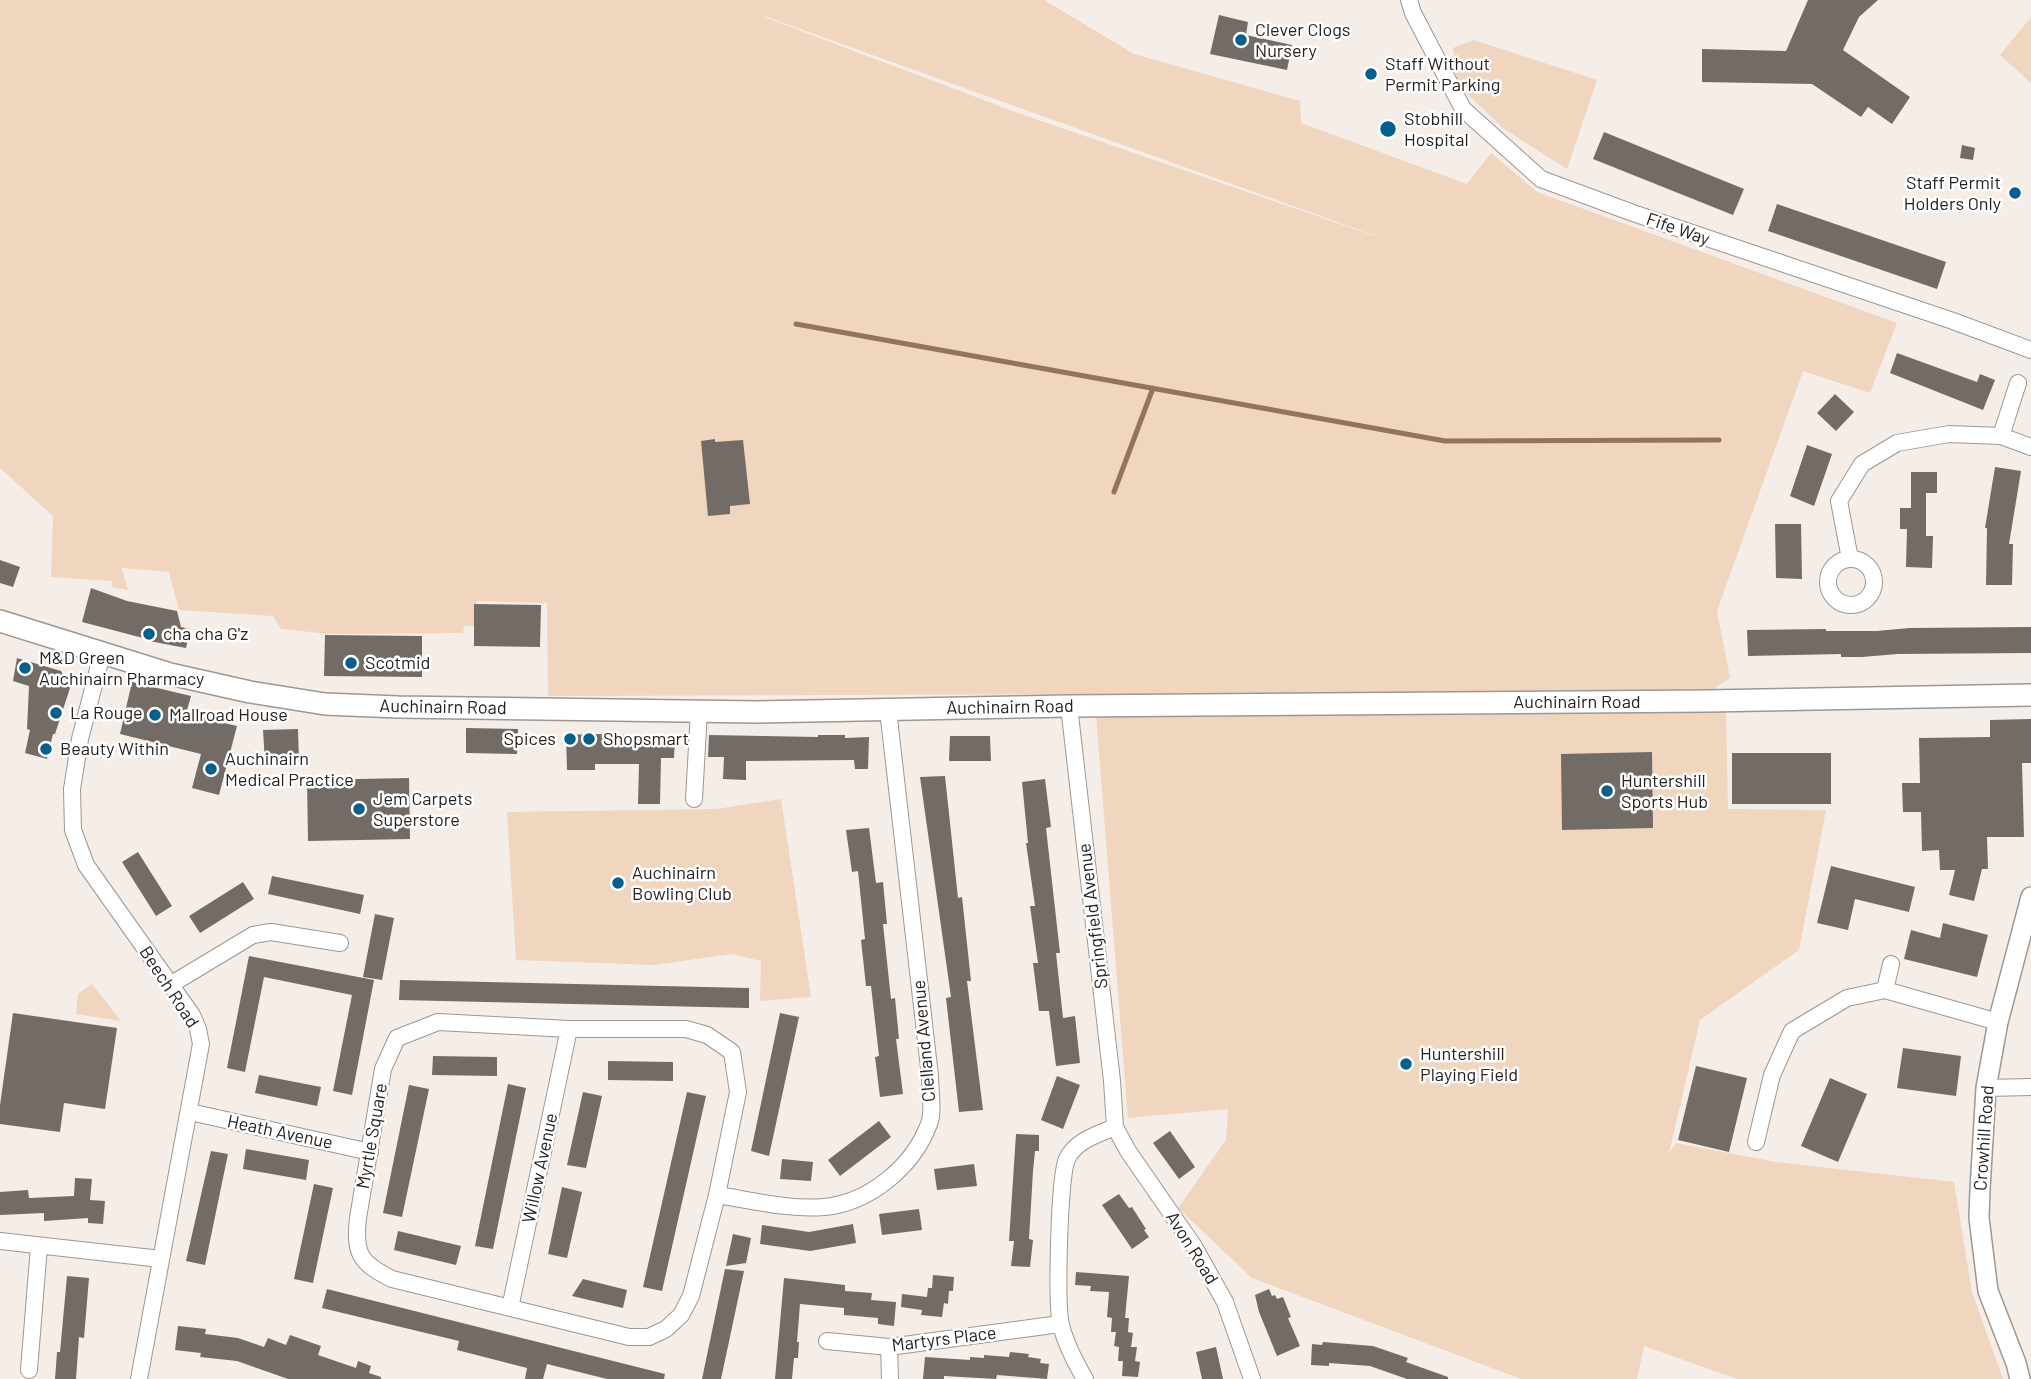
<!DOCTYPE html>
<style>
body{margin:0}
canvas{display:block;background:#f5ede7}
</style>
<canvas width="2031" height="1379"></canvas>
<script>
const ctx = document.querySelector('canvas').getContext('2d');
ctx.lineJoin = 'round';
function paint(path, color) {
  ctx.fillStyle = color;
  ctx.fill(path, 'evenodd');
}
function stroke(path, color, width, dash) {
  ctx.strokeStyle = color;
  ctx.lineWidth = width;
  ctx.lineCap = dash ? 'butt' : 'round';
  ctx.setLineDash(dash || []);
  ctx.stroke(path);
}
function drawText(font, color, halo, rows, align = 'center') {
  ctx.font = font + ' Barlow,sans-serif';
  ctx.lineWidth = 5;
  ctx.setLineDash([]);
  ctx.textBaseline = 'middle';
  ctx.strokeStyle = halo;
  ctx.fillStyle = color;
  for (const [text, x, y, turn = 0] of rows) {
    ctx.save();
    ctx.translate(x, y);
    ctx.rotate((+turn || 0) * Math.PI / 180);
    ctx.textAlign = isNaN(turn) ? turn : align;
    if (halo) ctx.strokeText(text, 0, 0);
    ctx.fillText(text, 0, 0);
    ctx.restore();
  }
}
const green = new Path2D(`
 M0 0H1044L1134 54 1300 101 1301 123 1467 184 1491 153 1537 192 1897 323 1870 393 1803 371 1717 611 1730 678 1709 692 548 696 547 603 477 601 475 626H464L463 633 331 634 281 629 273 616 179 610 169 572 122 568 128 590 112 587V581L51 577 53 516 0 468ZM764 17V16L1410 248 1018 113Z
 M2031 17V83L2000 55Z
 M1474 40 1597 80 1567 169 1504 129 1457 84 1453 48Z
 M1726 711 1728 809 1826 810 1799 950 1700 1020 1669 1153 1676 1143 1776 1162 1954 1182 1972 1292 2003 1379H1737L1644 1346 1637 1379H1521L1252 1278 1178 1208 1226 1140 1228 1109 1128 1118 1096 715Z
 M781 799 811 997 760 1001 761 961 732 954 654 965 516 960 507 812 716 809Z
 M92 984 121 1021 76 1014 78 994Z`);
const stream = new Path2D(`
 M796 324 1445 441 1719 440
 M1114 492 1153 388`);
const building = new Path2D(`
 M1808 0H1878L1859 17 1843 50 1910 97 1892 124 1868 107 1861 117 1812 84 1702 82V49L1786 51Z
 M1219 15 1248 22 1246 35 1292 45 1287 70 1210 54Z
 M1604 132 1744 189 1733 215 1593 159Z
 M1962 145 1975 148 1973 160 1960 158Z
 M1777 204 1946 262 1937 289 1768 231Z
 M1897 353 1977 382 1980 374 1995 380 1983 410 1890 373Z
 M1835 394 1854 412 1836 431 1817 413Z
 M715 439V442L743 440 750 504 730 506V514L708 516 701 441Z
 M1807 445 1832 454 1814 506 1790 496Z
 M1995 467 2021 471 2009 544H2013L2012 585H1986L1987 528H1985Z
 M1911 472H1937V493H1926V536H1933L1932 568 1906 567 1907 529H1900V508H1911Z
 M1775 524H1801L1802 579 1776 578Z
 M0 560 20 567 13 587 0 583Z
 M91 588 127 601 177 611 181 627 190 629 186 648 144 640 143 638 82 622Z
 M474 604 541 605 540 647 474 646Z
 M2031 627V653L1898 654 1862 657H1841V654L1748 656 1747 630 1826 629V631H1877L1909 628Z
 M325 635 422 636V677L324 676Z
 M17 658 61 671 70 688 55 734H53L47 759 25 753 30 730 27 729 29 686 13 681Z
 M132 682 191 696 186 714 237 726 219 795 192 788 201 754 120 734Z
 M2031 719V763H2022L2024 837H1987L1988 869H1982L1974 901 1949 895 1955 870H1940L1939 850 1922 851 1921 812H1903L1902 783H1920L1919 738 1990 737V720Z
 M466 728 518 729 517 754 466 753Z
 M298 729 299 762 265 763 263 730Z
 M594 734 675 736 674 758H661L660 804H638L639 764H595V770H567L566 735Z
 M709 735 818 737V735H845V738L869 737 868 769H855L854 760 746 761V780L723 779 724 757H708Z
 M950 736H990L991 761H949Z
 M1652 752 1653 828 1562 830 1561 754Z
 M1732 753H1831V804H1732Z
 M945 776 958 898 962 897 971 981H967L983 1110 959 1112 946 998 951 997 920 777Z
 M409 778 410 839 308 841 307 780Z
 M1045 779 1051 827 1046 828 1060 953H1056L1063 1018 1075 1016 1080 1063 1056 1066 1049 1011H1039L1033 963H1038L1030 906H1035L1026 843H1028L1022 782Z
 M869 828 876 883 883 882 887 924H883L891 999 895 998 899 1039H896L903 1094 880 1097 875 1057 879 1056 871 986H866L861 940 865 939 858 871 852 872 846 830Z
 M138 852 172 906 156 916 122 862Z
 M1831 866 1915 887 1909 912 1855 899 1848 930 1817 923Z
 M272 876 364 895 360 914 268 894Z
 M243 882 254 899 200 933 189 916Z
 M375 914 394 918 382 980 363 977Z
 M1943 923 1988 935 1977 977 1904 959 1911 930 1940 938Z
 M249 956 374 980 352 1095 333 1091 352 995 264 977 245 1072 227 1068Z
 M400 980 749 988V1008L399 1000Z
 M13 1013 117 1028 105 1109 64 1103 60 1132 0 1124V1105Z
 M780 1013 799 1017 769 1156 751 1151Z
 M1903 1048 1961 1056 1956 1096 1897 1088Z
 M433 1056 497 1057V1076L432 1075Z
 M608 1061 673 1062V1081L608 1080Z
 M1696 1066 1747 1078 1729 1152 1678 1140Z
 M259 1075 321 1087 317 1106 255 1093Z
 M1057 1076 1080 1085 1063 1129 1041 1120Z
 M1830 1078 1867 1094 1838 1162 1801 1146Z
 M508 1084 526 1088 493 1249 475 1246Z
 M409 1085 429 1089 402 1217 383 1213Z
 M583 1092 602 1096 586 1168 567 1165Z
 M687 1092 706 1096 662 1291 643 1287Z
 M879 1121 891 1137 840 1176 828 1160Z
 M1170 1131 1195 1167 1179 1179 1153 1143Z
 M1016 1134 1039 1135V1151H1035L1033 1171 1029 1239 1033 1240 1030 1267 1011 1266 1014 1241H1009Z
 M246 1149 309 1160 306 1180 243 1169Z
 M211 1151 228 1154 205 1265 186 1261Z
 M782 1159 813 1162 811 1181 780 1179Z
 M974 1164 977 1186 937 1190 934 1169Z
 M75 1178 92 1179 90 1200 105 1201 103 1224 88 1223V1218L44 1221V1213L0 1215V1192L28 1190 29 1198 74 1196Z
 M314 1184 333 1188 313 1283 294 1279Z
 M562 1187 582 1192 567 1258 548 1254Z
 M1119 1194 1129 1208 1132 1207 1146 1229 1144 1230 1149 1237 1132 1249 1102 1205Z
 M919 1209 922 1230 882 1235 879 1214Z
 M853 1224 856 1243 810 1251 760 1244 762 1225 809 1232Z
 M398 1231 461 1246 456 1265 394 1250Z
 M733 1234 751 1238 746 1263 726 1266Z
 M725 1269 744 1271 721 1379H702Z
 M1076 1272 1129 1276 1125 1318H1129L1128 1332 1133 1333 1131 1347H1137L1135 1361 1140 1362 1138 1377 1122 1376 1123 1361H1118L1119 1347 1114 1346 1116 1332H1111L1112 1318 1107 1317 1109 1292 1090 1291 1091 1286 1075 1285Z
 M933 1275 954 1277 953 1291H949L948 1304 944 1303 942 1317 921 1315 922 1310 901 1307 902 1294 927 1297 928 1288H932Z
 M67 1276 89 1278 84 1338 79 1337 76 1379H55L57 1352H60Z
 M784 1278 845 1285V1291L872 1293 871 1300 896 1302 894 1326 878 1324V1318L844 1315V1308L800 1304 797 1342H799L798 1358H794L792 1379H775Z
 M583 1279 627 1290 623 1308 572 1296Z
 M327 1289 665 1374 664 1379H607L547 1364 543 1379H525L527 1368 457 1350 459 1341 322 1308Z
 M1269 1289 1272 1296 1275 1295 1277 1299 1283 1297 1291 1317 1288 1318 1300 1346 1277 1356 1259 1312 1255 1295Z
 M178 1326 206 1329 205 1334 238 1338 264 1347 268 1338 286 1345 290 1335 321 1346 318 1355 356 1368 358 1361 371 1366 369 1373 381 1377V1379H288L237 1361 200 1357 201 1353 175 1350Z
 M1323 1342 1373 1346 1408 1358 1406 1362 1448 1377V1379H1407L1370 1366 1329 1363V1366L1311 1365 1312 1344 1322 1345Z
 M1216 1347 1223 1379H1202L1196 1352Z
 M1010 1352 1029 1354 1028 1357 1041 1359 1040 1363 1049 1364 1047 1379 997 1375 996 1379 944 1376V1379H923L925 1357 970 1360V1357L984 1358V1355L1009 1357Z`);
const minor = new Path2D(`
 M1409 0 1413 13 1463 109 1541 179 1633 213 1953 321 2031 350
 M2001 436 2018 383
 M1828 582a23 23 0 1 1 46 0a23 23 0 1 1-46 0Z
 M1850 559 1839 501 1862 464 1897 443 1949 434 2001 436 2031 447
 M102 654 80 739 72 789 73 830 86 865 192 1015 198 1029 201 1044 139 1379
 M1069 706 1112 1081 1115 1127 1128 1151 1193 1245 1225 1302 1252 1379
 M694 799 699 711
 M170 985 253 935 271 932 340 943
 M1885 990 1891 964
 M438 1022 569 1029H686L707 1035 732 1052 738 1092 717 1195 691 1296 681 1315 666 1329 649 1337H629L392 1279C360 1263 354 1254 358 1218L383 1069 397 1038Z
 M1986 1088 2031 1087
 M190 1112 370 1152
 M1756 1142 1772 1075 1792 1031 1847 998 1885 990 1998 1022
 M717 1195C751 1200 789 1210 824 1207 869 1203 913 1167 929 1124 934 1112 930 1090 930 1076L888 710
 M0 1241 161 1259
 M510 1308 569 1029
 M827 1341 889 1347 1060 1324
 M889 1347 890 1379
 M29 1370 39 1246
 M1085 1379C1075 1362 1066 1345 1061 1325 1056 1304 1059 1176 1067 1159 1075 1141 1098 1134 1115 1127`);
const tertiary = new Path2D(`
 M2020 1379 2016 1363 1988 1291 1979 1218 1980 1189 1986 1088 1998 1022 2031 897`);
const secondary = new Path2D(`
 M0 621 170 674 250 692 325 704 398 707 757 712 1069 706 1708 701 2031 695`);
const markers = [
 [1241,40,7,"#006090"],
 [1371,74,7,"#006090"],
 [1388,129,9,"#006090"],
 [2015,193,7,"#006090"],
 [149,634,7,"#006090"],
 [351,663,7,"#006090"],
 [25,668,7,"#006090"],
 [56,713,7,"#006090"],
 [155,715,7,"#006090"],
 [570,739,7,"#006090"],
 [589,739,7,"#006090"],
 [46,749,7,"#006090"],
 [211,769,7,"#006090"],
 [1607,791,7,"#006090"],
 [359,809,7,"#006090"],
 [618,883,7,"#006090"],
 [1406,1064,7,"#006090"]
];
const poiNames = [
 ["Clever Clogs",1255,30],
 ["Nursery",1255,51],
 ["Staff Without",1385,64],
 ["Permit Parking",1385,85],
 ["Stobhill",1404,119],
 ["Hospital",1404,140],
 ["Staff Permit",2001,183,"right"],
 ["Holders Only",2001,204,"right"],
 ["cha cha G'z",163,634],
 ["M&D Green",39,658],
 ["Auchinairn Pharmacy",39,679],
 ["Scotmid",365,663],
 ["La Rouge",70,713],
 ["Mallroad House",169,715],
 ["Spices",556,739,"right"],
 ["Shopsmart",603,739],
 ["Beauty Within",60,749],
 ["Auchinairn",225,759],
 ["Medical Practice",225,780],
 ["Huntershill",1621,781],
 ["Sports Hub",1621,802],
 ["Jem Carpets",373,799],
 ["Superstore",373,820],
 ["Auchinairn",632,873],
 ["Bowling Club",632,894],
 ["Huntershill",1420,1054],
 ["Playing Field",1420,1075]
];
const streetNames = [
 ["Fife Way",1678,229,19],
 ["Auchinairn Road",1577,702],
 ["Auchinairn Road",443,707,1],
 ["Auchinairn Road",1010,707,-1],
 ["Springfield Avenue",1093,916,-97],
 ["Beech Road",169,987,57],
 ["Clelland Avenue",924,1041,-95],
 ["Heath Avenue",280,1132,12],
 ["Myrtle Square",372,1136,-80],
 ["Crowhill Road",1984,1138,-86],
 ["Willow Avenue",540,1168,-78],
 ["Avon Road",1192,1248,58],
 ["Martyrs Place",944,1339,-7]
];
paint(green, '#f0d5bf');
stroke(stream, '#93745b', 5);
paint(building, '#736c66');
stroke(minor, '#9e9791', 18);
stroke(tertiary, '#9e9791', 22);
stroke(secondary, '#9e9791', 24);
stroke(minor, '#fff', 16);
stroke(tertiary, '#fff', 19);
stroke(secondary, '#fff', 21);
for (const [x, y, r, color] of markers) {
  const dot = new Path2D();
  dot.arc(x, y, r, 0, 2 * Math.PI);
  ctx.fillStyle = color;
  ctx.fill(dot);
  stroke(dot, '#fff', 2.5);
}
drawText('18px', '#252220', '#fff', poiNames, 'left');
drawText('18px', '#252220', '#fff', streetNames);
</script>
